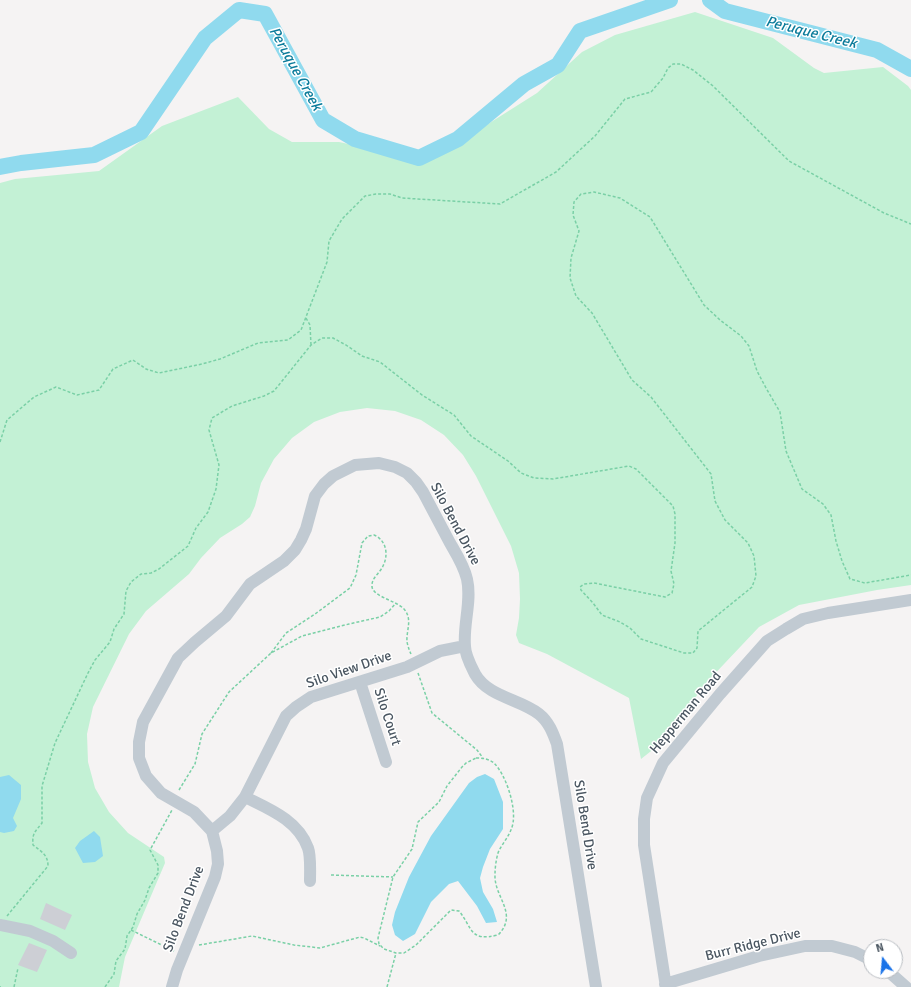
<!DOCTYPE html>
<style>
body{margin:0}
#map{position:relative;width:911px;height:987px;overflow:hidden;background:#f5f3f3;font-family:Signika,sans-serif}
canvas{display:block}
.north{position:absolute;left:863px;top:939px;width:40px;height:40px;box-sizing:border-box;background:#fff;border:1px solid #b7bbc0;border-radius:50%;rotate:344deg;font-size:11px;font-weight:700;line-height:16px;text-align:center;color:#4a5661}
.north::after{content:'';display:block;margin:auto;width:14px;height:18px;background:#1a73e8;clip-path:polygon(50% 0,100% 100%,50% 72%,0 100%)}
</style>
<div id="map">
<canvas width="911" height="987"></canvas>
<div class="north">N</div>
</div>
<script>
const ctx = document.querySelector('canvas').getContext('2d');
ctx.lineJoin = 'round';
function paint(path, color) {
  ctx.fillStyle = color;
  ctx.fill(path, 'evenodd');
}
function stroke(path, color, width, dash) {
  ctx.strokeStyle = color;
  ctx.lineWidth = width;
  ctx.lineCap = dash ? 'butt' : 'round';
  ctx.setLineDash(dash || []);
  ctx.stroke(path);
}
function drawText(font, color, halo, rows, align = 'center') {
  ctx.font = font + ' Signika,sans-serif';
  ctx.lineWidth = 3;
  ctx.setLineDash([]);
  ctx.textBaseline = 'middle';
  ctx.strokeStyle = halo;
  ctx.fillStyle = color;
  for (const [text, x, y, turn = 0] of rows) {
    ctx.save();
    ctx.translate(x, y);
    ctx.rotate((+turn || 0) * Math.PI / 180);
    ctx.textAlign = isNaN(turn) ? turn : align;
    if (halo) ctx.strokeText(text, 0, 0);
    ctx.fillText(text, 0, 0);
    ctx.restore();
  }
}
const green = new Path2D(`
 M695 12 773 38 814 68 824 73 883 67 908 86 911 90V585L877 590 799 605 759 627 707 682 660 744 641 759 629 698 547 654 519 643 516 635 519 618 520 599 519 573 511 546 476 476 463 455 444 435 421 420 395 411 367 408 340 412 314 422 292 438 274 459 261 483 255 506 250 517 242 524 220 538 201 558 189 574 146 611 129 634 93 707 87 734 88 762 95 788 109 812 128 833 164 857 165 863 125 957 119 987H0V183L15 179 99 171 162 126 238 97 269 129 292 142H339L396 154 418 165 450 148 537 93 582 52 615 35Z`);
const water = new Path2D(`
 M485 774 494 779 503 802V829L490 849 483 867 480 878 483 892 493 909 497 922 486 923 477 906 458 881 449 884 431 902 415 934 403 941 395 935 392 925 395 912 409 877 431 836 469 783 477 777Z
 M9 775 21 785V799L13 818 17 826 14 831 4 833 0 832V777Z
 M94 831 100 837 103 856 95 862 83 863 75 848 80 841Z`);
const river = new Path2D(`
 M710 0 725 11 877 50 911 69
 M0 167 21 163 94 155 141 132 205 38 239 10 265 14 323 120 355 139 419 158 458 139 524 84 558 65 580 31 670 0`);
const building = new Path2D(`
 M46 903 72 915 65 930 40 919Z
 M29 943 47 950 37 972 18 965Z`);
const path = new Path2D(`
 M306 318 310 325 311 345
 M0 442 7 420 34 397 56 387 77 395 99 390 113 369 133 360 146 369 159 373 202 364 220 359 258 343 288 340 301 330 327 262 329 241 342 219 365 196 376 194H390L402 198 500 204 556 172 595 136 625 99 651 92 663 78 668 68 673 64H681L693 70 713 86 789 161 884 213 911 224
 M271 653 286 633 315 614 350 588 356 575 362 543 368 536 374 535C386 540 389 554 383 566 380 573 371 578 372 587 374 597 395 600 404 609 413 619 406 631 407 642 408 646 409 650 411 654
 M418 673 432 713 477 750 483 758
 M476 758C483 758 489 759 494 763 506 775 516 806 513 823 511 835 502 843 498 853 496 860 495 868 495 875 494 897 519 914 498 935 469 942 473 928 459 911L451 910 416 945 404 953H396L384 949 379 944 378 938 393 877 412 849 418 822 439 802 447 786 462 767 466 763Z
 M179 790 195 764 202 734 218 709 229 692 271 653 302 636 349 624 380 617 389 611 396 603
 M331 875 393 877
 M7 916 48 866C48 855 42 852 33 845 32 833 35 832 42 823V786L55 743 88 673 95 660 110 642 114 629 124 614 126 591 131 582 141 574 151 573 159 569 188 546 196 528 208 512 216 489 219 465 209 430 212 418 232 406 264 396 274 391 311 345 322 338H333L346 345 362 356 380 362 422 395 454 415 471 436 508 461 521 473 534 478 553 479 629 466 636 469 673 506 675 514V543L671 571 674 584 672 593 665 597 594 583 584 584 580 587 581 590 593 603 602 615 620 622 630 628 641 639 684 653H693L697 648 698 631 752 587 756 576 754 556 748 543 725 520 715 501 711 474 651 397 632 380 592 313 576 296 570 278 571 258 579 231 573 215 574 202 581 194 594 192 620 198 650 217 704 305 720 320 741 336 749 346 757 371 766 388 780 412 786 451 802 489 823 504 831 515 836 541 842 561 850 579 865 583 911 575
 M131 930 174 951
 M199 945 252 936 294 945 320 948 360 937 364 938 380 946
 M0 987H1
 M14 987 18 968
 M105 987 114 974 116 961 125 949 127 936 133 927 137 914 145 900 149 888 158 873V865L150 850 172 810
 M387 987 396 953`);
const minor = new Path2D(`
 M360 682 386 762
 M245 797C269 809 298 820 308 848 311 856 310 872 310 881
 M212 831 230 816 245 797 286 716 296 707 311 697 407 667 440 651 465 646
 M0 925 30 931 53 941 71 953
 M888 971 906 987
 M665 984 759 956 805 946H832L855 952 871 960
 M172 987 177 970 215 877 218 864 217 851 212 831 194 812 161 793 146 776 139 758V742L143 722 178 658 195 642 226 616 250 584 284 561 295 550 301 540 306 529 315 496 324 484 333 476 355 465 379 463 395 467 407 473 416 482 423 492C432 509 441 526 450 543 457 555 464 566 467 579 472 601 463 624 465 646 465 655 471 666 475 674 488 697 520 699 539 714 549 722 553 733 557 744L596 987
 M666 987 644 845V819L647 798 663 763 720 694 767 641 786 629 803 619 828 613 911 600`);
const streetNames = [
 ["Silo Bend Drive",455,524,62],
 ["Silo View Drive",349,670,-19],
 ["Hepperman Road",686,713,-50],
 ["Silo Court",387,717,72],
 ["Silo Bend Drive",585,825,81],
 ["Silo Bend Drive",184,909,-69],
 ["Burr Ridge Drive",753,945,-14]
];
const waterNames = [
 ["Peruque Creek",811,33,14],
 ["Peruque Creek",295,69,61]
];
paint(green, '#c3f1d5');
paint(water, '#90daee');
stroke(river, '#90daee', 16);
paint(building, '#cdcfd5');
stroke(path, '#7ad0a6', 1.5, [3, 2]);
stroke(minor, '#c1cad2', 12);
drawText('14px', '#4a5661', '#fff', streetNames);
drawText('italic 15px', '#0c7c9b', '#fff', waterNames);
</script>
